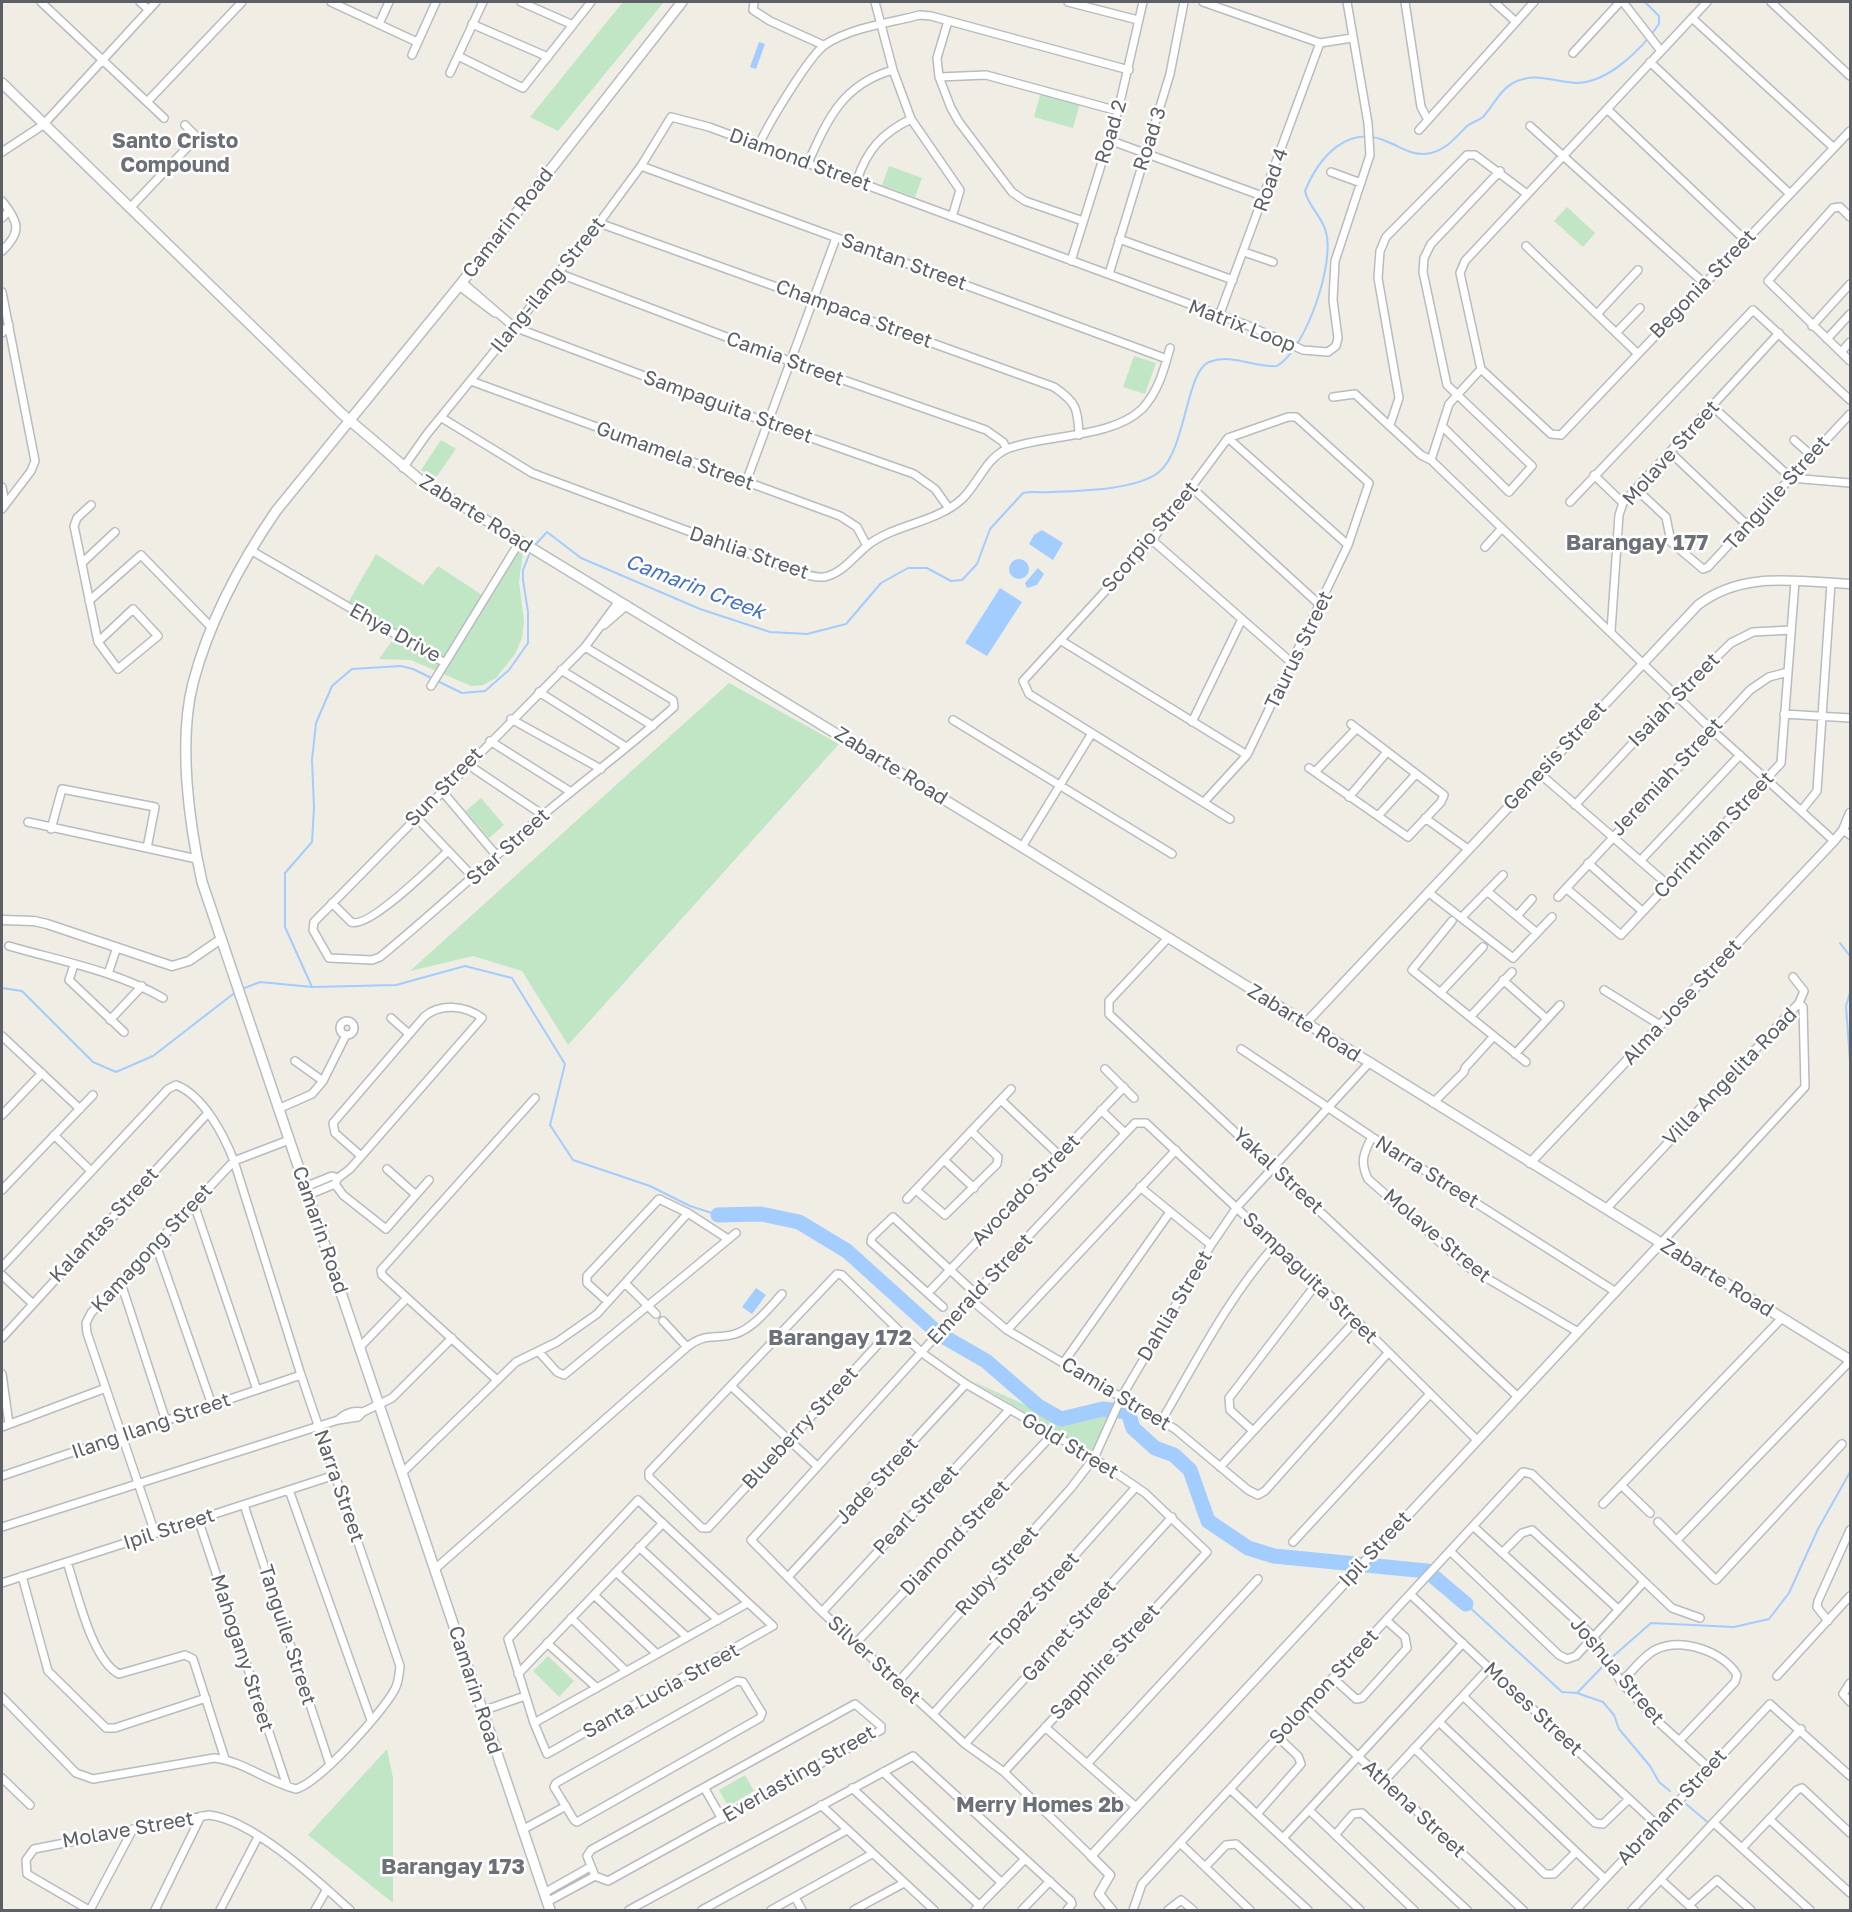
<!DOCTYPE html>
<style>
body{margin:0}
#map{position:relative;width:1852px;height:1912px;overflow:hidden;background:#efede4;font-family:"Golos Text",sans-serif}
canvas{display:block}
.frame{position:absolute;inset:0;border:3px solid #5c5f65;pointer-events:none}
</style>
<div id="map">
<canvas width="1852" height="1912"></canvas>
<div class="frame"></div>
</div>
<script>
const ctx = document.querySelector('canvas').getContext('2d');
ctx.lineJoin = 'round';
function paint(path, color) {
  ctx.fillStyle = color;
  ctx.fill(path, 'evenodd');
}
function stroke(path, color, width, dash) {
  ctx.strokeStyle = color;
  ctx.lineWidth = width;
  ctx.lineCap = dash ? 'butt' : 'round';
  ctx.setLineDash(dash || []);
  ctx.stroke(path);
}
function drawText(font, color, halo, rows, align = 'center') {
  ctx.font = font + ' "Golos Text",sans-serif';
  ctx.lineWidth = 5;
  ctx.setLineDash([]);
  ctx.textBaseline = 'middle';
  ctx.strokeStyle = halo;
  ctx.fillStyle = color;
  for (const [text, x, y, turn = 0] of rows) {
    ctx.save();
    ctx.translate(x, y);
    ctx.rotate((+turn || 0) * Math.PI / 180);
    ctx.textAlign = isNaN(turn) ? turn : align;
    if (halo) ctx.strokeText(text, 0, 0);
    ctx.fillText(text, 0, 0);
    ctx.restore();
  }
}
const green = new Path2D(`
 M623 2H664L558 131 530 117Z
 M1041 92 1080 103 1073 128 1034 117Z
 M889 166 922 178 915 197 882 185Z
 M1567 207 1595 233 1583 247 1554 221Z
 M1134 356 1156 363 1145 394 1123 387Z
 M441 440 456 449 435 479 421 470Z
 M513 547 523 552 519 582 524 621 522 638 515 654 496 678 483 685 471 686 411 660 379 659 394 638 345 608 376 554 423 585 438 566 482 595Z
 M729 683 839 744 568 1045 522 971 473 956 410 971Z
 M481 798 504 825 489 838 466 811Z
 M972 1381 1063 1422 1102 1412 1110 1415 1092 1451Z
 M548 1656 574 1681 559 1697 533 1671Z
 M387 1749 393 1778V1903L308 1835Z
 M745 1775 754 1791 728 1806 719 1790Z`);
const water = new Path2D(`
 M759 42 765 44 756 69 750 67Z
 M1042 530 1063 543 1053 560 1029 544 1034 535Z
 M1009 569a10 10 0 1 1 20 0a10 10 0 1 1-20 0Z
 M1038 568 1044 574 1037 585 1027 588 1025 583Z
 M1000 588 1022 602 987 656 965 643Z
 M756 1288 766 1295 752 1314 742 1307Z`);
const stream = new Path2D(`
 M536 544 547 532 581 558 700 609 770 632 807 634 846 624 881 583 908 568H927L951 581 962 580 977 564 990 529 1023 493C1033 491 1042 493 1051 492 1079 491 1137 490 1159 472 1186 450 1186 371 1209 362 1232 353 1255 368 1277 366 1306 349 1335 263 1326 232 1322 216 1308 206 1305 191 1319 157 1348 123 1388 142 1403 148 1414 157 1431 153 1447 149 1456 137 1467 126 1472 122 1478 121 1483 117 1493 106 1500 90 1513 83 1535 71 1553 82 1576 83 1608 83 1642 49 1659 24V16L1645 2
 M1840 943 1850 956
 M312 987 285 927V873L312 842 314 808 312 760 316 723 332 686 352 669 401 666 413 669 462 693 485 691 509 670 528 643V612L523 580V570L529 555
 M2 988 22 991 93 1062 116 1072 153 1056 237 991
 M242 989 260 982 312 987 396 985 465 966 512 978 565 1064 550 1125 573 1160 650 1186 690 1206 718 1215
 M1850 993 1846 1006 1850 1061
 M1466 1604 1562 1692 1577 1693 1603 1702 1614 1715 1619 1729 1650 1766 1659 1782 1670 1791
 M1610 1659 1651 1623 1734 1627 1769 1619 1789 1593 1818 1529 1850 1472
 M1577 1693 1606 1663
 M1686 1804 1711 1825`);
const river = new Path2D(`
 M718 1215 761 1214 799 1222 847 1251 939 1334 986 1361 1038 1406 1061 1419 1103 1409 1128 1412 1133 1428 1155 1448 1174 1455 1190 1470 1208 1521 1248 1548 1274 1556 1427 1571 1466 1604`);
const minor = new Path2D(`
 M41 2 164 118
 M140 2 149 10
 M331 2 417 42
 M521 2 573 25
 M754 2 753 10 770 21 823 45
 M875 2 893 70 911 119 960 190 952 217
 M1068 2 1138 20
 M1203 2 1320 43 1352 38
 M1405 2 1421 107 1428 120
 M1494 2 1515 21
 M1623 2 1661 51
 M1771 2 1850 76
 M1692 18 1834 148
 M948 21 937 58 939 77 951 108 959 122 1012 192 1025 201 1083 221
 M379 24 389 2
 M472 24 548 57
 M1573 53 1620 2
 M412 55 436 2
 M458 56 523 88 591 2
 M1650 62 1790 194
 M450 73 483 2
 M939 77 986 75 1118 111
 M147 102 242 2
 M1607 109 1745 240
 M1530 126 1704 283
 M1419 130 1534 2
 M1109 140 1265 197
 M759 145C767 126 810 54 826 44 853 27 889 23 920 15L931 16 1129 70
 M2 152 43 125 156 2
 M808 163C828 118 843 84 893 70
 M641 166 1167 359
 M1331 172 1361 183
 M857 180C867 150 882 133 911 119
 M2 201C19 222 22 232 2 251
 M130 208 197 137 185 125
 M1850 217 1840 207 1833 208 1768 281 1850 361
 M2 218 9 211
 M599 223 1054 387C1076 402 1078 408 1079 435
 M1119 239 1233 280
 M1526 246 1637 353
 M1244 252 1273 262
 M1071 261 1118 111 1143 2
 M558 273 792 362 986 430 1003 442 1007 449
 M1109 274 1170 74 1184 2
 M462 282 514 327 769 423 914 474 935 489 948 507
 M459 286 495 313
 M2 292 35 461 31 471 2 509
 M1597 314 1638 270
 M1219 316 1320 43
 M1812 326 1850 284
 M2 333 9 325
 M1616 333 1640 308
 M1827 339 1850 314
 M1841 352 1850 342
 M1481 369 1551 434 1561 435 1850 131
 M1481 369 1460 273 1465 261 1707 2
 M471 381 840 516 857 527 867 546
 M1333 397 1355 394 1421 455 1431 460 1711 729 1834 841
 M1712 406 1791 478 1850 483
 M442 418 532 473 793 570C803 574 814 578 824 577 842 574 854 556 868 545 895 524 936 523 962 499 978 484 986 458 1007 449 1044 434 1111 439 1142 409 1158 392 1164 370 1170 348
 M1390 425 1399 398 1378 278 1380 251 1386 237 1467 155H1475L1527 194
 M1443 427 1509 492 1532 466 1447 385 1423 272 1424 258 1431 244 1500 171
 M1228 438 1348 545
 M1794 440 1812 456
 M1670 452 1748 526
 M1431 460 1449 404 1481 369
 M403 468 427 434 599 223 641 166 671 117 709 127 1249 326 1303 350 1328 352 1336 346 1338 338 1333 300 1335 261 1370 155 1368 123 1347 2
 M1594 475 1623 503
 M746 482 836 238
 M2 487 5 504
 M1192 488 1321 606
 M1636 489 1666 517 1671 542 1703 569 1708 567 1850 414
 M1570 502 1753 310 1850 400
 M91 505 77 518 74 526 98 642 118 669 158 636 133 609 98 642
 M1152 540 1292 663
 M1485 547 1502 528
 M252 551 445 663
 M82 563 115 532
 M89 601 141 555 211 627
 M604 625 627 605
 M1611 631 1619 515 1623 503 1779 333
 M1060 640 1247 755
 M585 647 673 700 674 707C632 745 587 778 543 815 488 862 436 911 380 957L372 960 329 958 313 930 314 922 585 647 619 601
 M561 670 653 726
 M431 686 520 541
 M539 692 626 747
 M1784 714 1850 718
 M511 719 601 769
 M953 720 1172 854
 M1192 722 1242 619
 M490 741 571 792
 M467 764 543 815
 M1309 768 1408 837 1441 802 1444 795 1351 724
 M1315 772 1356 729
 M1539 773 1667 884
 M442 791 496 855
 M1349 797 1387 752
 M1204 802 1247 755 1348 545 1369 483 1296 417H1288L1228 438 1152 540 1023 681 1029 694 1230 819
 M1575 805 1677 696 1731 643 1753 632 1791 630
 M1801 811 1817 791 1831 583
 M1378 816 1416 774
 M416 817 474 878
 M1425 818 1468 849
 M28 822 197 859
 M51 829 62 789 155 807 147 848
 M1843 830 1850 835
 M1022 847 1092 733
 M1641 860 1740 755
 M1588 863 1642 911
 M1566 888 1621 935 1781 763 1795 581
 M1487 891 1537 933
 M1428 892 1513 958 1552 917
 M1558 897 1750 690 1769 677 1788 672
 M332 903 351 922C368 930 434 864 448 851
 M1517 916 1532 899
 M1462 917 1503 875
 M1452 921 1412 970 1526 1062
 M1167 939 1109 1001V1014L1517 1396
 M9 946C60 961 116 971 163 998
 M74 965 69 980 124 1032
 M108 974 117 947
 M1503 980 1547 1019
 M1604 990 1660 1025
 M1440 993 1483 947
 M1470 1017 1512 972
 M391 1018 409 1034
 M110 1020 142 986
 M340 1028a7 7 0 1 1 14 0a7 7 0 1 1-14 0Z
 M2 1036 80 1109
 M1241 1049 1372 1137 1616 1292
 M1515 1054 1560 1005
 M295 1061 323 1081
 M1105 1069 1134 1098
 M1001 1100 1059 1155
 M1433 1103 1464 1072 1465 1068 1494 1036
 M278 1109 312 1094 323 1081 346 1035
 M1101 1110 1125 1133
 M2 1115 42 1073
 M54 1135 91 1171
 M1372 1137C1363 1154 1360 1162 1368 1179L1468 1267 1578 1332
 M944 1160 974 1188
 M387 1169 416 1195
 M335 1184 343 1195 386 1229 429 1180
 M305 1187 332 1176 338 1178
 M1140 1187 1211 1245
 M2 1190 93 1095
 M916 1190 945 1215 997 1164 998 1157 971 1131
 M308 1195 335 1184 338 1178 350 1169 482 1018C465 1005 440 1003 424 1017L333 1123 335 1133 361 1156
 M907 1199 1011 1089
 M194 1204 257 1390
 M1606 1209 1799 1003 1804 991 1793 977
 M1661 1243 1805 1087 1803 1007 1799 1003
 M156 1245 212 1405
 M2 1267 168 1089 176 1085C203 1095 224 1135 234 1161L301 1375 400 1666C399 1674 399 1681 395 1689 383 1712 320 1782 296 1789 268 1782 243 1761 214 1758L93 1779 76 1773 2 1697
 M2 1275 32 1303
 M121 1283 166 1421
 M626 1284 656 1314
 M928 1293 1124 1087
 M970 1299 1007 1330 1175 1429 1248 1490 1258 1495 1265 1491 1388 1353
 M608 1302 587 1283V1276L659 1199 688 1213 728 1239
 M943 1307 871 1242 872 1237 893 1217 975 1293
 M663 1321 687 1347
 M894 1327 708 1528H702L649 1477V1472L837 1274 842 1275 922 1353 966 1384 1094 1458 1145 1493 1207 1552 1004 1772
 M1007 1330 1176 1150
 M2 1338 208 1113
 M360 1347 407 1298
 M539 1352 557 1372 564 1375 736 1233
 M1064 1362 1170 1212
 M2 1374 9 1424
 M497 1380 382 1275 381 1270 535 1098
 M731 1386 817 1466
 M338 1420C345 1413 352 1410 363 1412
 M1162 1420C1197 1360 1229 1296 1276 1244
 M2 1427 106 1388
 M1253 1431 1230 1410 1229 1398 1317 1283
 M1220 1467 1356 1320
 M402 1473 516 1362 557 1342 597 1314 688 1213
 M2 1476 301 1375
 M1621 1485 1650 1513
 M289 1490 371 1720
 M638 1500 773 1626 547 1754 534 1723 508 1639Z
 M1603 1504 1782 1318
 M244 1505 330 1765
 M198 1519 287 1786
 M1658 1522 1716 1580 1842 1444
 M1473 1526 1594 1637 1621 1682 1654 1718 1709 1768
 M2 1527 338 1420 358 1417 363 1412 392 1398 452 1338
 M155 1533 87 1333 86 1323 91 1313 234 1161 289 1140
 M1677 1540 1850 1361
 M1293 1542 1430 1394
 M639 1547 718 1620
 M1450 1551 1559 1655 1567 1659 1576 1656 1643 1583
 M1502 1553 1522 1533 1532 1530 1618 1609
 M67 1562C77 1591 91 1659 119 1674L185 1655 193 1659 225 1759
 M435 1569 687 1347C706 1332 715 1340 735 1334 754 1328 769 1308 782 1294
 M616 1572 687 1637
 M22 1576 48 1671 106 1728H115L206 1698
 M788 1577 966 1384
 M2 1583 335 1475
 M1410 1594 1656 1824
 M594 1595 657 1654
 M822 1612 1010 1409
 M571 1618 626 1671
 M1828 1621 1817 1607 1818 1601 1850 1530
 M857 1642 1053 1434
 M547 1643 597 1688
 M518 1674 663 1523
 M1777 1676 1850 1596
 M1333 1678 1356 1699 1362 1698 1407 1648 1405 1637 1386 1620
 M737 1681 743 1682 762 1713 760 1718 577 1822 574 1820 554 1787 556 1783Z
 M898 1682 1071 1488 1094 1458 1122 1396 1211 1245 1237 1207 1369 1063
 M1621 1682C1631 1673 1643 1656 1655 1650 1681 1637 1723 1651 1737 1675L1735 1682 1679 1741
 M1850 1683 1843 1694 1850 1702
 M1463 1696 1595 1823 1603 1824 1629 1799
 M855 1704 881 1726V1730L608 1881 595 1876 587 1856 591 1850Z
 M1305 1707 1523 1910
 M482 1711 525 1696
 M933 1714 1136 1487
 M1439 1722 1605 1879
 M534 1723 748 1603
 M1045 1727 1136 1807
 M965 1744 1172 1517
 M1414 1748 1545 1874H1554L1575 1853
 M1088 1763 1258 1579
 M883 1772 1002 1883
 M2 1778 30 1805
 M1384 1781 1489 1668
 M852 1788 980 1906
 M705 1789 722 1819
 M1230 1789 1360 1910
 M821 1805 934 1910
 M1309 1810 1414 1910
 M1257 1814 1301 1764 1298 1756 1278 1737
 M1769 1819 1850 1893
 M1714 1823 1810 1910
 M522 1830 566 1806
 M1335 1835 1353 1814 1362 1813 1467 1910
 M1283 1838 1463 1643
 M1180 1843 1250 1910
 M1742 1848 1797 1790 1802 1788 1850 1833
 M1091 1856 1004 1772 965 1744 822 1612 751 1540 975 1293 1135 1123H1146L1356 1320 1477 1440
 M1205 1867 1226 1845 1236 1844 1308 1910
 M1661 1880 1694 1910
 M544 1893 590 1867
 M795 1897 802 1910
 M547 1902 595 1876
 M1689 1905 1717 1880 1751 1910
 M89 1910 27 1874 26 1860 34 1849 209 1815C253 1820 318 1881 350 1910
 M90 1910 133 1829
 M155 1910 201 1816
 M220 1910 258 1837
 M315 1910 327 1889
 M629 1910 913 1756 1071 1901 1072 1904 1067 1910
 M702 1910 847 1830
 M771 1910 872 1854
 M854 1910 904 1883
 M975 1910 1025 1859
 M1022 1910 1050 1881
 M1133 1910 1142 1884 1523 1472 1532 1474 1672 1608 1700 1618
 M1168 1910 1181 1900 1193 1910
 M1576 1910 1770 1704 1850 1776
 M1632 1910 1801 1729`);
const tertiary = new Path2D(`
 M2 920 34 921 47 924 172 966 189 961 221 939
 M1305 1024 1698 605C1743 570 1798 582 1850 584
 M1530 1163 1834 841 1843 830 1850 813
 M1112 1910 1099 1894 1110 1875 1091 1856 1661 1243`);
const secondary = new Path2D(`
 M2 83 341 413 420 480 1022 847 1850 1360
 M550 1910 202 882C189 823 178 742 193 683 209 622 241 562 276 511L459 286 682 2`);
const streetNames = [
 ["Road 2",1111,132,-73],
 ["Road 3",1150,139,-72],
 ["Diamond Street",800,160,20],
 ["Road 4",1271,180,-70],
 ["Camarin Road",508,223,-52],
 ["Santan Street",904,262,20],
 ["Begonia Street",1703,284,-46],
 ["Ilang-ilang Street",548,285,-51],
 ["Champaca Street",854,314,20],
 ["Matrix Loop",1242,326,21],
 ["Camia Street",785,359,20],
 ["Sampaguita Street",728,407,20],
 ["Molave Street",1671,453,-48],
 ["Gumamela Street",675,456,20],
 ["Tanguile Street",1777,493,-48],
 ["Zabarte Road",476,514,32],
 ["Scorpio Street",1150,537,-50],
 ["Dahlia Street",749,553,19],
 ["Ehya Drive",395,633,29],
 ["Taurus Street",1299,650,-64],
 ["Isaiah Street",1674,700,-46],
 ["Genesis Street",1555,756,-47],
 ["Zabarte Road",891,766,32],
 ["Jeremiah Street",1667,777,-47],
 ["Sun Street",444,787,-46],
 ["Corinthian Street",1714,835,-47],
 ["Star Street",508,847,-42],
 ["Alma Jose Street",1682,1002,-47],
 ["Zabarte Road",1304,1023,32],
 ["Villa Angelita Road",1730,1077,-46],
 ["Yakal Street",1278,1171,43],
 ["Narra Street",1427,1172,32],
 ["Avocado Street",1026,1190,-46],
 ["Kalantas Street",104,1225,-47],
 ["Camarin Road",320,1230,71],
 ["Molave Street",1437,1236,40],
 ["Kamagong Street",152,1248,-47],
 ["Sampaguita Street",1310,1278,44],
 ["Zabarte Road",1717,1278,32],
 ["Emerald Street",980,1289,-47],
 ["Dahlia Street",1175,1306,-59],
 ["Camia Street",1116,1394,31],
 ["Ilang Ilang Street",151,1426,-19],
 ["Blueberry Street",800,1428,-47],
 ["Gold Street",1070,1446,31],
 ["Jade Street",877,1481,-47],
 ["Narra Street",339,1486,71],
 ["Pearl Street",916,1510,-47],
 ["Ipil Street",169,1529,-18],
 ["Diamond Street",955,1538,-47],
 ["Ipil Street",1375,1549,-47],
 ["Ruby Street",997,1571,-48],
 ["Topaz Street",1035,1600,-48],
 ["Garnet Street",1069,1631,-48],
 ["Tanguile Street",287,1635,72],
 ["Mahogany Street",242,1653,72],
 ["Silver Street",874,1660,43],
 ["Sapphire Street",1105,1662,-47],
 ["Joshua Street",1617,1671,50],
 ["Solomon Street",1324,1687,-47],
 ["Camarin Road",475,1690,72],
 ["Santa Lucia Street",661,1691,-29],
 ["Moses Street",1533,1709,43],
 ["Everlasting Street",799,1774,-30],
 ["Abraham Street",1672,1807,-47],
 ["Athena Street",1414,1809,43],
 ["Molave Street",128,1830,-10]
];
const neighbourhoodNames = [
 ["Santo Cristo",175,141],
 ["Compound",175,165],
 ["Merry Homes 2b",1040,1805]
];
const waterNames = [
 ["Camarin Creek",695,587,21]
];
const quarterNames = [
 ["Barangay 177",1637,543],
 ["Barangay 172",840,1338],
 ["Barangay 173",453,1867]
];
paint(green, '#c0e6c5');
paint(water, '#a3ccff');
stroke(stream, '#a3ccff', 2);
stroke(river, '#a3ccff', 15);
stroke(minor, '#b9bbc0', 10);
stroke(tertiary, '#b9bbc0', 11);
stroke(secondary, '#b9bcc2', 12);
stroke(minor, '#fff', 7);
stroke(tertiary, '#fff', 8);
stroke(secondary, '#fff', 9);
drawText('20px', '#5c5f65', '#fff', streetNames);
drawText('bold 21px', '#6d7177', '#fff', neighbourhoodNames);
drawText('italic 21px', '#4573c4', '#fff', waterNames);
drawText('bold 22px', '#6d7177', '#fff', quarterNames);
</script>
